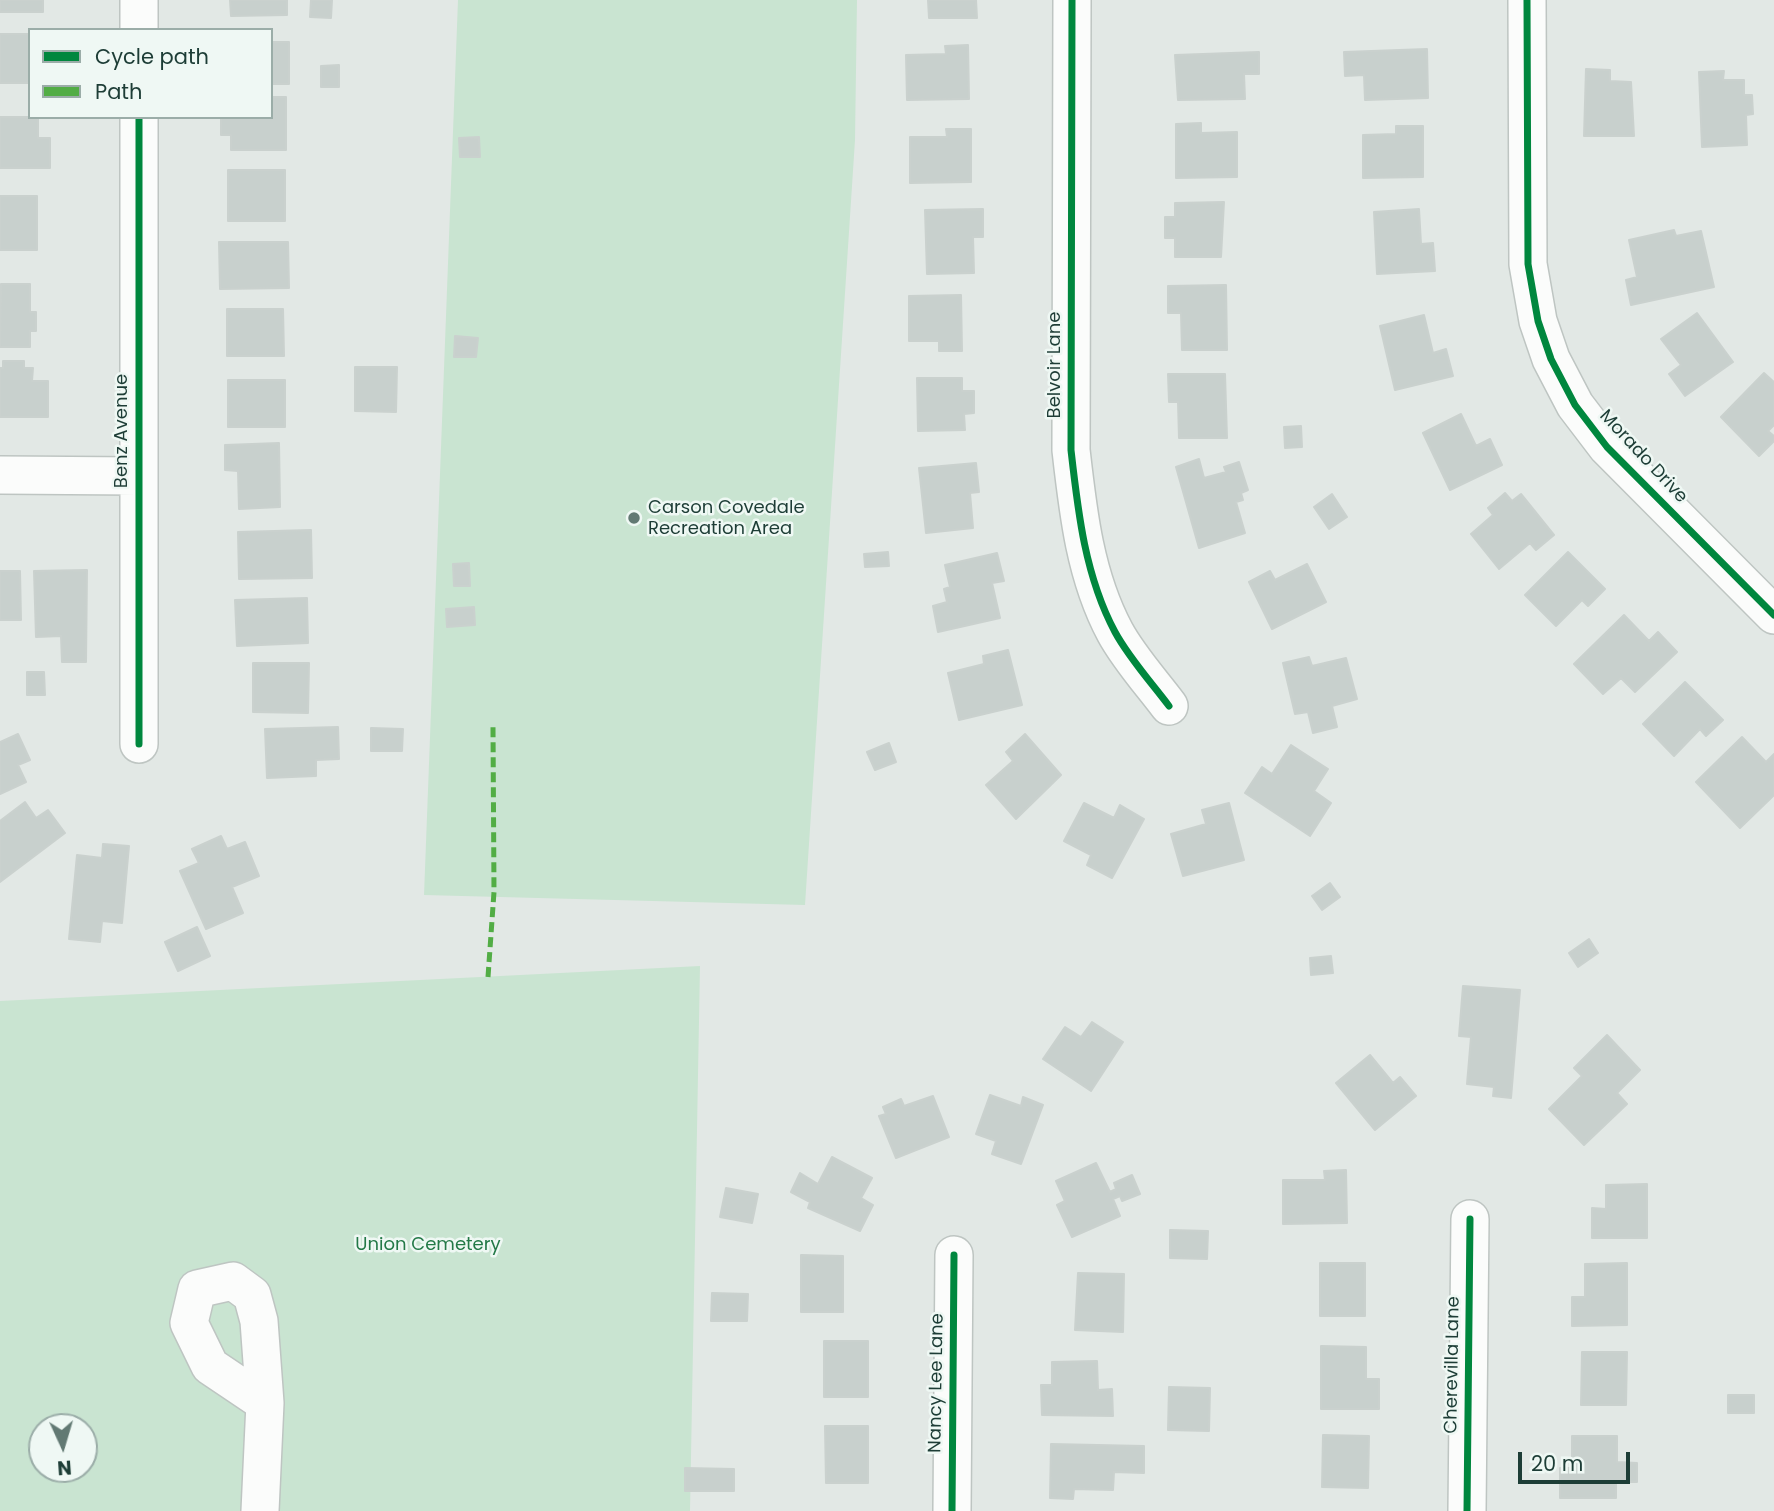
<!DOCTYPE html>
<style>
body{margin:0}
#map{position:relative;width:1774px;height:1511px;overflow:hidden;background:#e2e8e5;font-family:Poppins,sans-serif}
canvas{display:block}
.legend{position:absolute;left:28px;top:28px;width:245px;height:91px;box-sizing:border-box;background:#eff8f4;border:2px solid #9bada8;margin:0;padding:9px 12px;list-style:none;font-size:21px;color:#1d3d36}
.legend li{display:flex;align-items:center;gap:14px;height:35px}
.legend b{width:35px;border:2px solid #9bada8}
.north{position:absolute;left:28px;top:1413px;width:70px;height:70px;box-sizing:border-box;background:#eff8f4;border:2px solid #9bada8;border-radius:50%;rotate:176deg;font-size:19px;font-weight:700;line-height:28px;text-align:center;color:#1d3d36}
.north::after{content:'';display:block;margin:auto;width:24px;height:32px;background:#627973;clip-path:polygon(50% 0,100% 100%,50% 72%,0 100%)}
.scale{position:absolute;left:1518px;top:1452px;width:112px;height:32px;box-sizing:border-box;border:4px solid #1d3d36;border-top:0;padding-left:9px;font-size:21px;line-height:24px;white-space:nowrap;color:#1d3d36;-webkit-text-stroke:5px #eff8f4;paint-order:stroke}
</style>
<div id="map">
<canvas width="1774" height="1511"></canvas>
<ul class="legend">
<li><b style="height:9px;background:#00873e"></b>Cycle path</li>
<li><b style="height:9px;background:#52ad45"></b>Path</li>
</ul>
<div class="north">N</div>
<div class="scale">20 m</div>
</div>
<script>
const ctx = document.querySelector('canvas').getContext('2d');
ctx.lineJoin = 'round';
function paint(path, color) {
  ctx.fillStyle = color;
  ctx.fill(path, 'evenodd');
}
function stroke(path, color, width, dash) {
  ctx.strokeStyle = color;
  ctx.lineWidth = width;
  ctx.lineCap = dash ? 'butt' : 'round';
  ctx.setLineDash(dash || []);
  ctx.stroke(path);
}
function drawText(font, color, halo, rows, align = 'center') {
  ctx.font = font + ' Poppins,sans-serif';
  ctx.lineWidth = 5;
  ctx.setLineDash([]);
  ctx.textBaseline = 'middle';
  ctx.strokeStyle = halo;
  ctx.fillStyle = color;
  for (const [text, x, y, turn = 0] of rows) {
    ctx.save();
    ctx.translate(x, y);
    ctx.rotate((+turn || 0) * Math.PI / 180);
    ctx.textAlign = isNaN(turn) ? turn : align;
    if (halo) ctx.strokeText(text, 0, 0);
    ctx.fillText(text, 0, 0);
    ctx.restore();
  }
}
const green = new Path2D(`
 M458 0H857L855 140 805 905 424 895Z
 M700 966 690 1511H0V1001ZM42 1427H84V1469H42Z`);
const building = new Path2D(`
 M0 0H43V12H0Z
 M230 0H287V15L231 16Z
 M311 0H332L331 18 310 17Z
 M928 0H976L977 18H929Z
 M0 34H30V83H0Z
 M271 42H289V84H271Z
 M968 45 969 99 907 100 906 55 946 54 945 46Z
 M1427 49 1428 98 1365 100 1364 75 1345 76 1344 52Z
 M1259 52V74H1244L1245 99 1178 100 1175 55Z
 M339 65V87H321V66Z
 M1586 69 1610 70V81L1631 82 1634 136H1584Z
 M1724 71 1723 80H1744V95H1752L1753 114 1746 115 1747 145 1702 147 1699 72Z
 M271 97H286V150H231V135H221V117H271Z
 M0 117H38V138H50V168H0Z
 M1201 123V133L1237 132V177L1176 178V124Z
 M1396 126H1423V177L1363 178V135L1396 134Z
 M946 129H971V182L910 183V137H947Z
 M479 137 480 157H460L459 138Z
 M228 170H285V221H228Z
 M0 196H37V250H0Z
 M1224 202 1221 257H1175V238H1165V217H1175V203Z
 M983 209V237H973L974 273 927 274 925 210Z
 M1419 209 1421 244 1433 243 1435 271 1377 274 1374 212Z
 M1674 230 1676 236 1701 231 1714 287 1631 305 1626 280 1637 277 1629 240Z
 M219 242H288L289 288 220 289Z
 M1 284H30V312H36V331H30V347H0Z
 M1226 285 1227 350H1182L1181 313H1168V286Z
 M961 295 962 351H939V341H909V296Z
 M227 309H283L284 356H227Z
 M1697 313 1733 362 1685 396 1669 374 1681 365 1661 339Z
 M1424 315 1433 353 1446 349 1453 376 1395 390 1380 326Z
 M455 336 478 338 476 357H454Z
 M3 361H24V368H33L32 381H48V417H0V368H3Z
 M355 367H397L396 412 355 411Z
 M1764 373 1774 382V425L1768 431 1774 436V441L1759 456 1721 417Z
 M1168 374H1225L1227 438H1179L1178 402H1169Z
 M917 378H962V391H974V413L964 414 965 430 918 431Z
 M228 380H285V427H228Z
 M1461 414 1476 446 1490 439 1502 465 1450 490 1423 433Z
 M1301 426 1302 447 1285 448 1284 427Z
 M279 443 280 507 239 509 238 471 225 470V445Z
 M1199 459 1204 478 1226 472 1224 467 1239 462 1248 490 1241 493 1243 500 1236 502 1245 533 1199 548 1176 467Z
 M976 463 979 492 970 493 973 528 926 533 919 468Z
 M1505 493 1512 501 1521 494 1554 535 1536 550 1530 543 1499 569 1471 534 1493 515 1488 508Z
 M1332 494 1347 517 1329 529 1314 507Z
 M311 530 312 578 239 579 238 532Z
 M888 552 889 566 865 567 864 554Z
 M1568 552 1605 589 1588 606 1582 600 1556 626 1525 595Z
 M997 553 1004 581 992 583 1000 618 938 632 933 606 947 602 944 589 950 587 945 565Z
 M469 563 470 586H454L453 564Z
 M1307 564 1326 602 1272 629 1249 582 1270 571 1275 580Z
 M87 570 86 662H62L61 636 36 637 34 571Z
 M0 571H20L21 620H0Z
 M307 598 308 643 237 646 235 600Z
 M474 607 475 625 447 627 446 609Z
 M1624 615 1649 641 1658 632 1677 652 1635 692 1621 678 1603 694 1574 664Z
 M1008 650 1022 705 959 720 948 673 984 664 983 656Z
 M1309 657 1312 666 1346 658 1357 699 1332 706 1337 727 1313 733 1308 712 1295 714 1283 663Z
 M253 663H309L308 713 253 712Z
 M27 672H44L45 695H27Z
 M1685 682 1723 720 1706 736 1700 729 1674 756 1643 724Z
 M338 727 339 759 316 760V776L267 778 265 729Z
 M371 728 403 729 402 751H371Z
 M18 734 30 760 18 765 26 782 0 794V742Z
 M1025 734 1061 775 1016 819 986 785 1013 761 1006 752Z
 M1742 737 1766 762 1774 754V795L1740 828 1696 782Z
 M889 743 896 762 875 770 867 752Z
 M1291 745 1328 769 1314 791 1331 803 1310 836 1245 793 1262 767 1272 774Z
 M25 802 36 818 48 810 65 833 0 882V821Z
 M1084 803 1114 818 1120 805 1144 819 1112 878 1087 865 1091 855 1064 841Z
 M1229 803 1244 860 1183 876 1171 834 1206 824 1202 810Z
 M221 836 227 849 245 842 259 876 232 887 243 913 206 929 180 871 199 863 192 849Z
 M103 844 129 846 122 923 102 921 100 942 69 939 77 855 102 858Z
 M1330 883 1340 897 1322 910 1312 896Z
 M197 927 210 956 178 971 165 942Z
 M1589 939 1598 953 1578 967 1569 953Z
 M1331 956 1333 973 1311 975 1310 958Z
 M1463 986 1520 990 1511 1098 1493 1096 1494 1087 1467 1084 1471 1037 1459 1036Z
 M1092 1022 1123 1042 1091 1091 1043 1059 1065 1027 1081 1037Z
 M1607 1035 1640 1070 1617 1093 1627 1104 1584 1145 1549 1109 1582 1076 1574 1068Z
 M1370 1055 1393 1083 1400 1077 1416 1096 1375 1130 1336 1083Z
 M990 1095 1021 1106 1023 1097 1043 1105 1021 1164 992 1154 996 1141 976 1134Z
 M933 1096 949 1137 896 1158 879 1116 886 1114 883 1107 901 1099 904 1106Z
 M832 1157 872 1178 861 1198 873 1205 860 1231 808 1208 810 1202 791 1192 800 1173 818 1184Z
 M1096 1163 1110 1192 1116 1189 1114 1183 1132 1175 1140 1194 1122 1201 1120 1196 1113 1199 1120 1216 1072 1237 1057 1205 1065 1201 1056 1181Z
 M1346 1170 1347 1223 1283 1224V1180H1325L1324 1171Z
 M1647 1184V1238H1592V1208L1606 1209V1185Z
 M726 1188 758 1194 752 1223 720 1217Z
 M1170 1230 1208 1231 1207 1259 1170 1258Z
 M801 1255 843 1256V1312H801Z
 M1320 1263H1365V1316H1320Z
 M1627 1263V1325L1572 1326V1297H1585V1264Z
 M1078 1273 1124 1274 1123 1332 1075 1330Z
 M712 1293 748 1294 747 1321H711Z
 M824 1341H868V1397H824Z
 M1321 1346 1366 1347V1379H1379V1409H1321Z
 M1582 1352H1627L1626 1405H1581Z
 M1097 1361 1098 1390 1112 1389 1113 1416 1042 1415 1041 1385H1052V1362Z
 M1169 1387 1210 1388 1209 1431 1168 1430Z
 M1728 1395H1754V1413H1728Z
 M825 1426H868V1483H826Z
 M1323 1435 1369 1436 1368 1488 1322 1487Z
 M1572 1436H1617V1462L1637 1463V1482H1616V1498H1560V1468H1572Z
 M1051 1444 1144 1446V1473L1114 1472 1113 1490 1074 1489 1073 1499 1050 1498Z
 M685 1468 734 1469V1491H685Z`);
const minor = new Path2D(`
 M1072 0 1071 450C1078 512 1085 576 1115 632 1129 658 1151 682 1169 706
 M1527 0 1528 264 1538 321 1551 359 1575 405 1607 447 1774 615
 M139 30V0
 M0 475 138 476
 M139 744V117
 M260 1511 265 1403 259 1321 252 1295 233 1281 197 1289 189 1323 210 1366 265 1403
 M952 1511 954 1255
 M1467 1511 1470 1219`);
const quiet = new Path2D(`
 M488 977 494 892 493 727`);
const cycleway = new Path2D(`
 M1072 0 1071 450C1078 512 1085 576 1115 632 1129 658 1151 682 1169 706
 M1527 0 1528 264 1538 321 1551 359 1575 405 1607 447 1774 615
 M139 744V117
 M952 1511 954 1255
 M1467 1511 1470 1219`);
const markers = [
 [634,518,7,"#627973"]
];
const streetNames = [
 ["Belvoir Lane",1055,365,-90],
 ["Benz Avenue",122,431,-90],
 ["Morado Drive",1643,457,47],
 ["Cherevilla Lane",1453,1365,-89],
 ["Nancy Lee Lane",937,1383,-89]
];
const poiNames = [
 ["Carson Covedale",648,508],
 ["Recreation Area",648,529]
];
const parkNames = [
 ["Union Cemetery",428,1245]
];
paint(green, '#c9e4d1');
paint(building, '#c8d0cd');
stroke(building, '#cad1ce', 2);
stroke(minor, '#bec5c2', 40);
stroke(minor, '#fbfcfb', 37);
stroke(quiet, '#52ad45', 5, [10, 5]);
stroke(cycleway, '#00873e', 7);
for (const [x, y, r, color] of markers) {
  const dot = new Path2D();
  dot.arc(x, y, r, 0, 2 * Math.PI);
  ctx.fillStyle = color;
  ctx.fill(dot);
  stroke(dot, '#eff8f4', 2.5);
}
drawText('18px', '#1d3d36', '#eff8f4', streetNames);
drawText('18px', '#1d3d36', '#eff8f4', poiNames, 'left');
drawText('18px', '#237947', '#eff8f4', parkNames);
</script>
